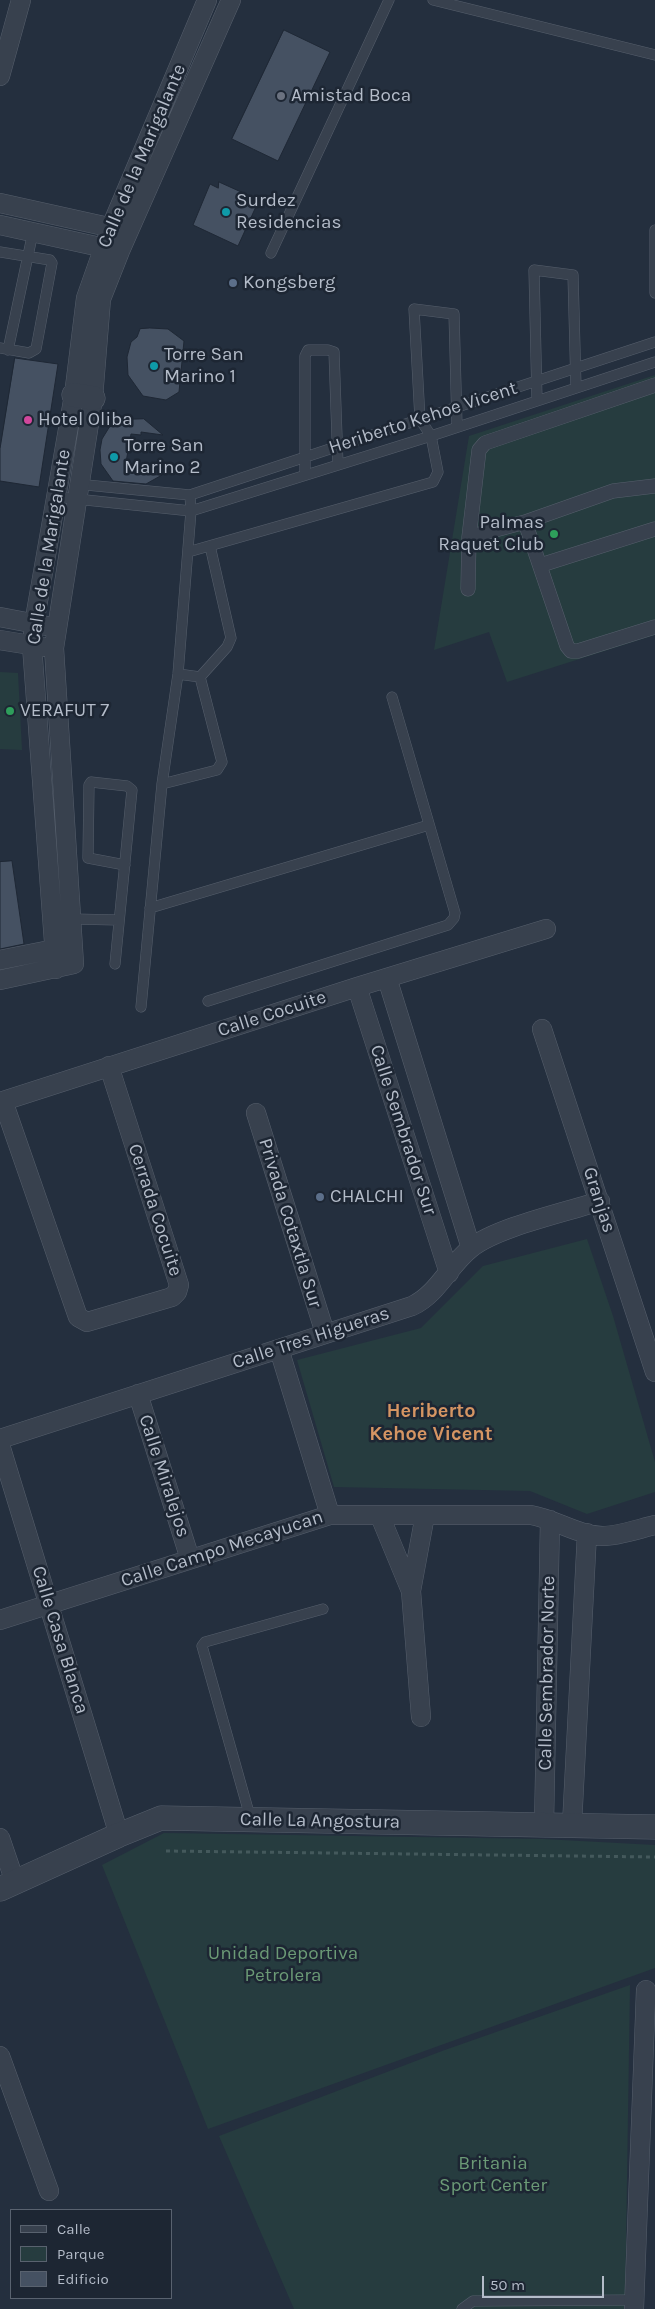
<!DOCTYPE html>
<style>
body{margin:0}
#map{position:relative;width:655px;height:2309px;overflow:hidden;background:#242f3e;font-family:Karla,sans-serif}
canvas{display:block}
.legend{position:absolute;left:10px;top:2209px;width:162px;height:90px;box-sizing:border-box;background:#1d2633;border:1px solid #59626f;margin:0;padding:6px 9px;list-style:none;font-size:15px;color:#b4bcc9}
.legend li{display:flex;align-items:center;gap:10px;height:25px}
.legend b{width:25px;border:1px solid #59626f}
.scale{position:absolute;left:482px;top:2276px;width:122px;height:22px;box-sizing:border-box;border:2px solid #b4bcc9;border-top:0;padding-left:6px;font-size:15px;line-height:18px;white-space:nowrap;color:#b4bcc9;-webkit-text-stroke:4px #1d2633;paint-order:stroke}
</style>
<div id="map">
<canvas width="655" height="2309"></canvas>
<ul class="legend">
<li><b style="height:6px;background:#38414e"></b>Calle</li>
<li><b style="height:14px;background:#263c3f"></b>Parque</li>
<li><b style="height:14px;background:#455162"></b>Edificio</li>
</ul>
<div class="scale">50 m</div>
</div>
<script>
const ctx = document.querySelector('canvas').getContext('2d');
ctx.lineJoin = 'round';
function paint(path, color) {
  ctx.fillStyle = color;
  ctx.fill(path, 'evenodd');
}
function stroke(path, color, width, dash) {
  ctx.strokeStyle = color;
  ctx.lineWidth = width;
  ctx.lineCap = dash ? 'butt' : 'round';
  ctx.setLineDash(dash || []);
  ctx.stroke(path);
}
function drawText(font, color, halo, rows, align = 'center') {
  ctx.font = font + ' Karla,sans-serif';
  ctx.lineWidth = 5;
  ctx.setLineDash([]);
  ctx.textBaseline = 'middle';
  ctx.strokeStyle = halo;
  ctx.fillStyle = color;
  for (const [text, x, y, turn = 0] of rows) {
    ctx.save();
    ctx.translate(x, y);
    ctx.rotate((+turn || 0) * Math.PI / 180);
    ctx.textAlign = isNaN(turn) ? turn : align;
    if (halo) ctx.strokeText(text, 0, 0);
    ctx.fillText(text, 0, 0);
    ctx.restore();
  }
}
const green = new Path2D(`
 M655 375V635L507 682 489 632 434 650 469 436Z
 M0 672 18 673 22 750 0 749Z
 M587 1239 613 1316 655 1462V1492L587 1514 530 1491 334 1487 297 1360 421 1328 483 1266Z
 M164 1833 543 1839 655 1845V1968L208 2129 102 1865Z
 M630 1985 625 2309H294L219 2136 442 2051Z`);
const building = new Path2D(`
 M284 30 330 52 278 161 232 139Z
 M219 182 259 200 238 246 193 225 210 184 218 188Z
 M150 328 168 329 184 341 179 392 166 400 143 396 128 375 127 357 131 342 137 337 140 329Z
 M15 358 58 364 39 487 0 481V449Z
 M144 419 163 435 141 432V435L131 434 125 468 135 470V474L162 475 146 484 113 481 101 464 100 450 102 439 110 426H108L109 420Z
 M12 861 24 944 0 949V862Z`);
const path = new Path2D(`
 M166 1851 655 1857`);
const service = new Path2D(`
 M433 0 655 55
 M655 230V293
 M0 252 50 260 52 263 36 349 29 353 0 348
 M271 253 389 0
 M8 350 33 232
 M537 400 534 270 573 275 576 387
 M305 475V356L308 350H328L334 352 338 465
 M76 484 190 495 655 342
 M57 497 191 511 431 436 655 362
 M188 552 433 482 438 472 431 436 420 419 414 309 454 314 457 425
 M178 674 200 677
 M162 784 217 770 222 762 200 677 227 647 231 638 210 546
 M150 908 429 825
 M72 919 119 920
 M115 964C121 906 126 848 132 790L127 786 91 782 89 785 88 858 125 865
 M208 1001 448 925 454 918 455 913 392 697
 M141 1007 162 784 178 674 191 511 190 495
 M251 1820 202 1646 205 1642 323 1609
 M462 2309 473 2301 634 2300`);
const pedestrian = new Path2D(`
 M655 385 485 443 479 450 469 537 525 522 567 646 571 651H578L655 627
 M525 522 613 491 655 486
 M541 565 655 529
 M468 589 469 537`);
const minor = new Path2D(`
 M0 76 21 0
 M0 203 122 230
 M0 225 114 250
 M0 617 47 626
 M0 640 43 647
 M0 960 65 947
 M56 969 32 646 34 624 74 395 86 298 111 227 207 0
 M387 978 471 1248
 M0 980 74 964 54 648 93 398 101 299 120 251 231 0
 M357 987 449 1273
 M542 1029 655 1372
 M3 1101 78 1317 87 1322 172 1297 177 1292 179 1285 109 1066
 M0 1102 357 987 546 929
 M256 1113 325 1333
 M279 1349 330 1515
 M138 1394 190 1559
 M0 1439 412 1306C438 1294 449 1265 471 1248 497 1227 567 1212 600 1201
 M0 1445 119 1835
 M380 1516 411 1591
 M0 1620 330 1515H531C555 1519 577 1535 602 1536 619 1536 638 1529 655 1525
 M421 1717 411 1591 425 1515
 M544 1825 550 1520
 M572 1825 587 1533
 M0 1838 15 1882
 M0 2056 49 2191
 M634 2309 646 1990`);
const tertiary = new Path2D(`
 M74 395 93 398
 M0 1889 119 1835 161 1818 655 1827`);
const markers = [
 [281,96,5,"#6b7280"],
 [226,212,5,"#0f9aa8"],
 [233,283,5,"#5c6f8a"],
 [154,366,5,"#0f9aa8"],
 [28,420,5,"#d1479c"],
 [114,457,5,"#0f9aa8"],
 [554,534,5,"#2e9e5b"],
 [10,711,5,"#2e9e5b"],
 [320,1197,5,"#5c6f8a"]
];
const poiNames = [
 ["Amistad Boca",291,96],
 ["Surdez",236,201],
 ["Residencias",236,223],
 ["Kongsberg",243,283],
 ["Torre San",164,355],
 ["Marino 1",164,377],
 ["Hotel Oliba",38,420],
 ["Torre San",124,446],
 ["Marino 2",124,468],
 ["Palmas",544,523,"right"],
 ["Raquet Club",544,545,"right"],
 ["VERAFUT 7",20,711],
 ["CHALCHI",330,1197]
];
const streetNames = [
 ["Calle de la Marigalante",142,156,-67],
 ["Heriberto Kehoe Vicent",423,418,-18],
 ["Calle de la Marigalante",49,547,-81],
 ["Calle Cocuite",272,1014,-18],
 ["Calle Sembrador Sur",403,1130,72],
 ["Granjas",599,1200,72],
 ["Cerrada Cocuite",155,1210,72],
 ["Privada Cotaxtla Sur",290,1223,73],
 ["Calle Tres Higueras",311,1338,-18],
 ["Calle Miralejos",164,1476,72],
 ["Calle Campo Mecayucan",222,1549,-18],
 ["Calle Casa Blanca",60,1640,73],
 ["Calle Sembrador Norte",547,1673,-89],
 ["Calle La Angostura",320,1821,1]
];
const parkNames = [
 ["Unidad Deportiva",283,1954],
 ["Petrolera",283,1976],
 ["Britania",493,2164],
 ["Sport Center",493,2186]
];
const neighbourhoodNames = [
 ["Heriberto",431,1411],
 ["Kehoe Vicent",431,1434]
];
paint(green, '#263c3f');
paint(building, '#455162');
stroke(building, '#1f2835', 1);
stroke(service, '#565f6c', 11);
stroke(pedestrian, '#565f6c', 15);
stroke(minor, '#565f6c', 20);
stroke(tertiary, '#565f6c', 25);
stroke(path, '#44595c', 3, [4, 4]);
stroke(service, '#38414e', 10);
stroke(pedestrian, '#38414e', 14);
stroke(minor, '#38414e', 19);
stroke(tertiary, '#38414e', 24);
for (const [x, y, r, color] of markers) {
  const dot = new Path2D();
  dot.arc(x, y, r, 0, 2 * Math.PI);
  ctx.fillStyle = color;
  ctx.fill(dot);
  stroke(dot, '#1d2633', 2);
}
drawText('19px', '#b4bcc9', '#1d2633', poiNames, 'left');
drawText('19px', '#b4bcc9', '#1d2633', streetNames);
drawText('19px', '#6b9a76', '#1d2633', parkNames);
drawText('bold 20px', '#d59563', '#1d2633', neighbourhoodNames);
</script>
